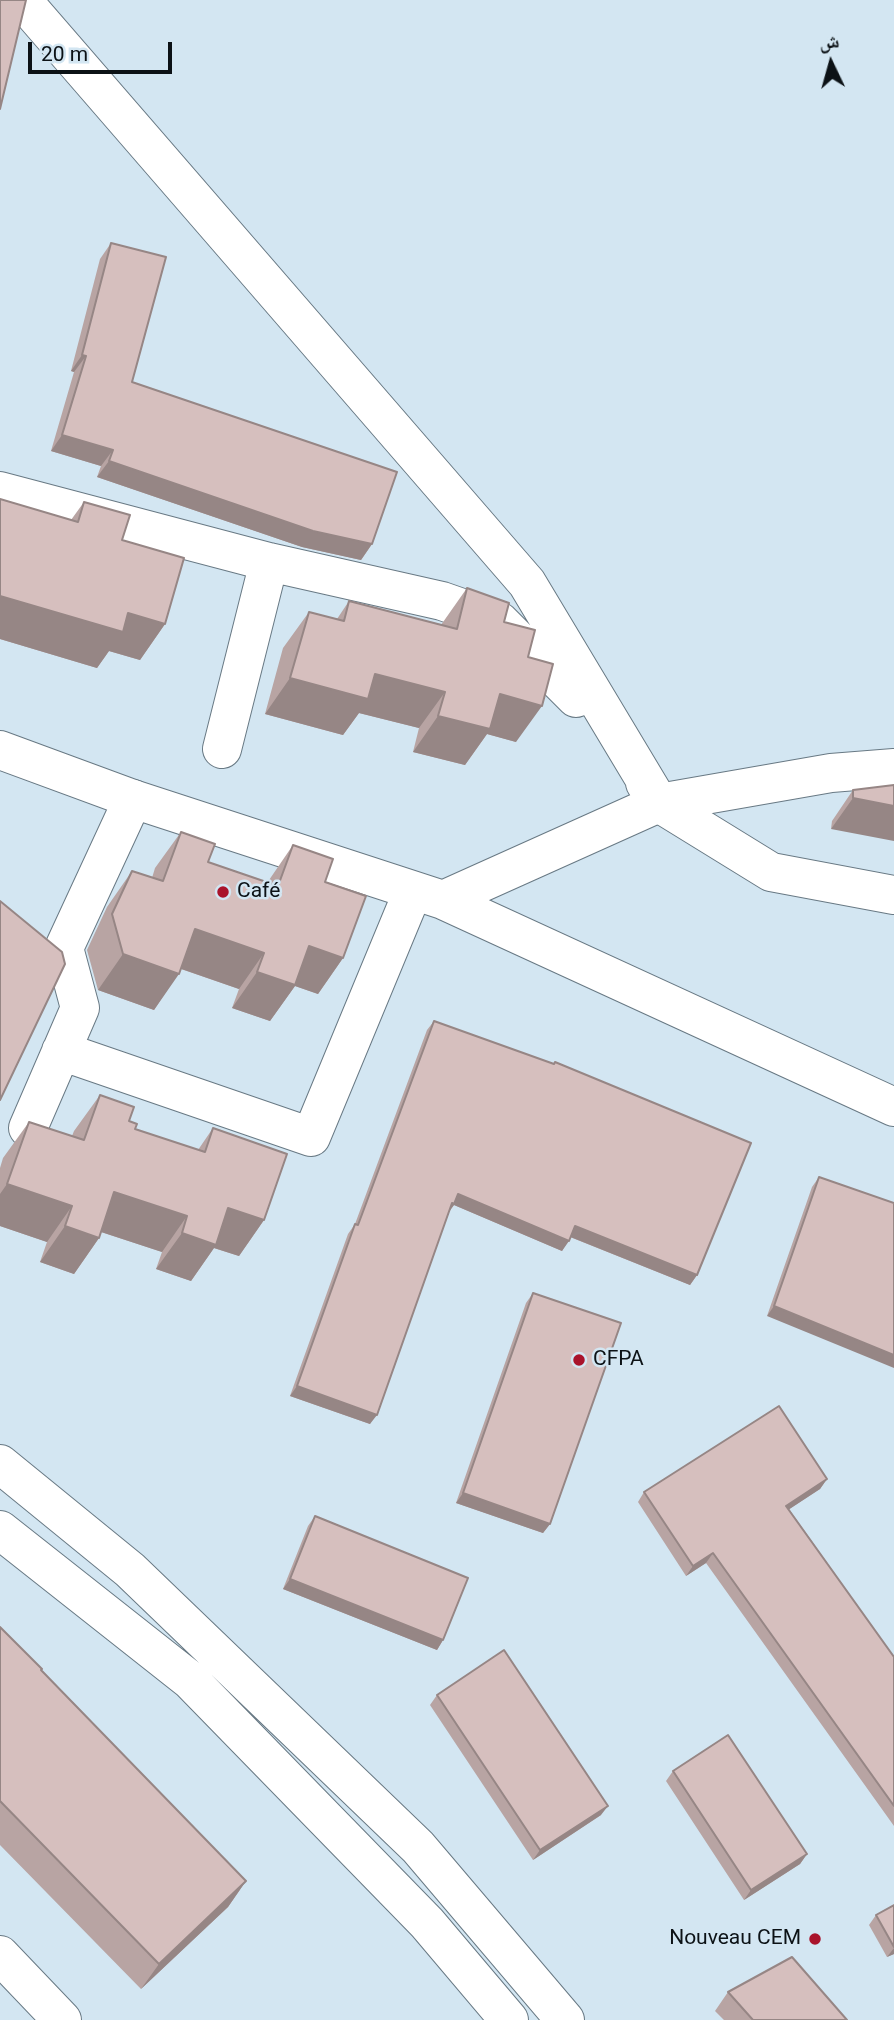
<!DOCTYPE html>
<meta charset="utf-8">
<style>
body{margin:0}
#map{position:relative;width:894px;height:2020px;overflow:hidden;background:#d3e6f2;font-family:Roboto,"Noto Naskh Arabic",sans-serif}
canvas{display:block}
.north{position:absolute;left:796px;top:28px;width:70px;height:70px;-webkit-text-stroke:5px #d3e6f2;paint-order:stroke;rotate:355deg;font-size:19px;font-weight:700;line-height:28px;text-align:center;color:#0c1216}
.north::after{content:'';display:block;margin:auto;width:24px;height:32px;background:#0c1216;clip-path:polygon(50% 0,100% 100%,50% 72%,0 100%)}
.scale{position:absolute;left:28px;top:42px;width:144px;height:32px;box-sizing:border-box;border:4px solid #0c1216;border-top:0;padding-left:9px;font-size:21px;line-height:24px;white-space:nowrap;color:#0c1216;-webkit-text-stroke:5px #d3e6f2;paint-order:stroke}
</style>
<div id="map">
<canvas width="894" height="2020"></canvas>
<div class="north">ش</div>
<div class="scale">20 m</div>
</div>
<script>
const ctx = document.querySelector('canvas').getContext('2d');
ctx.lineJoin = 'round';
function stroke(path, color, width, dash) {
  ctx.strokeStyle = color;
  ctx.lineWidth = width;
  ctx.lineCap = dash ? 'butt' : 'round';
  ctx.setLineDash(dash || []);
  ctx.stroke(path);
}
function paint(path, color) {
  ctx.fillStyle = color;
  ctx.fill(path, 'evenodd');
}
function drawText(font, color, halo, rows, align = 'center') {
  ctx.font = font + ' Roboto,sans-serif';
  ctx.lineWidth = 5;
  ctx.setLineDash([]);
  ctx.textBaseline = 'middle';
  ctx.strokeStyle = halo;
  ctx.fillStyle = color;
  for (const [text, x, y, turn = 0] of rows) {
    ctx.save();
    ctx.translate(x, y);
    ctx.rotate((+turn || 0) * Math.PI / 180);
    ctx.textAlign = isNaN(turn) ? turn : align;
    if (halo) ctx.strokeText(text, 0, 0);
    ctx.fillText(text, 0, 0);
    ctx.restore();
  }
}
const minor = new Path2D(`
 M22 0 527 583 659 803
 M0 491 269 562 442 601 499 621 576 698
 M222 749 269 562
 M645 783 659 803 771 872 894 895
 M61 1051 311 1137 413 891
 M28 1128 80 1008 64 948 133 799
 M0 1955 62 2020`);
const secondary = new Path2D(`
 M0 750 133 799 443 900 894 1107
 M443 900 659 803 831 773 894 768
 M0 1464 130 1570 418 1847 565 2020
 M0 1530 190 1680 427 1923 509 2020`);
const wall = new Path2D(`
 M111 243 132 382 372 544 361 560 302 547 97 477 101 466 51 451 74 372 71 371 100 259Z
 M0 499 71 520 84 502 165 624 140 660 109 651 97 668 0 639Z
 M467 588 504 622 528 657 516 742 487 734 465 765 413 752 419 728 359 713 343 735 265 714 283 648 309 612 337 619 349 601 441 625Z
 M894 785 831 829 832 821 853 790Z
 M181 832 208 862 267 883 293 845 325 882 343 958 318 994 295 986 270 1021 232 1008 239 989 181 969 154 1010 98 990 87 950 107 907 132 871 152 878 155 868Z
 M434 1021 697 1275 690 1285 570 1237 562 1251 454 1205 449 1212 370 1424 290 1396 348 1234 355 1224 427 1030Z
 M100 1095 129 1121 135 1129 198 1150 213 1128 264 1220 239 1256 214 1248 191 1281 156 1269 162 1252 101 1232 99 1238 74 1274 40 1262 47 1242 0 1226V1168L3 1158 29 1122 72 1136 74 1131Z
 M819 1177 894 1203 767 1316 812 1187Z
 M533 1293 550 1524 543 1533 456 1503 526 1303Z
 M827 1479 820 1489 789 1509 894 1657V1826L706 1563 686 1576 638 1502 644 1492Z
 M315 1516 443 1640 437 1650 283 1589 308 1526Z
 M0 1627 246 1881 228 1907 141 1989 0 1845Z
 M437 1695 601 1815 533 1860 430 1705Z
 M673 1771 807 1854 800 1864 744 1900 666 1781Z
 M894 1905V1954L887 1957 869 1925 876 1915Z
 M728 1992 847 2020H724L715 2011Z`);
const shadedWall = new Path2D(`
 M82 355 86 356 74 372 71 371Z
 M62 435 113 450 101 466 51 451Z
 M109 461 372 544 361 560 302 547 97 477Z
 M0 596 128 613 165 624 140 660 109 651 97 668 0 639Z
 M375 674 445 692 419 728 359 713 343 735 265 714 290 678Z
 M500 694 542 706 516 742 487 734 465 765 413 752 438 716Z
 M853 798 894 806V841L831 829Z
 M195 929 264 953 239 989 170 965Z
 M309 946 343 958 318 994 295 986 270 1021 232 1008 257 972Z
 M123 954 179 974 154 1010 98 990Z
 M7 1184 72 1206 47 1242 0 1226V1194Z
 M114 1192 187 1216 162 1252 89 1228Z
 M458 1194 569 1241 562 1251 454 1205 447 1214 445 1213Z
 M228 1208 264 1220 239 1256 214 1248 191 1281 156 1269 182 1233Z
 M65 1226 99 1238 74 1274 40 1262Z
 M575 1226 697 1275 690 1285 568 1236Z
 M774 1306 894 1355V1368L767 1316Z
 M297 1386 377 1415 370 1424 290 1396Z
 M827 1479 820 1489 779 1516 786 1506Z
 M463 1493 550 1524 543 1533 456 1503Z
 M713 1553 706 1563 686 1576 693 1566Z
 M290 1579 443 1640 437 1650 283 1589Z
 M608 1806 601 1815 533 1860 540 1850Z
 M807 1854 800 1864 744 1900 751 1890Z
 M246 1881 228 1907 141 1989 159 1964Z
 M894 1948V1954L887 1957Z`);
const building = new Path2D(`
 M0 0H26L0 109Z
 M111 243 166 257 132 382 397 472 372 544 313 531 109 461 113 450 62 435 86 356 82 355Z
 M0 499 78 522 84 502 130 515 122 540 184 558 165 624 128 613 123 632 0 596Z
 M467 588 509 603 504 622 535 630 528 657 553 664 542 706 500 694 490 729 438 716 445 692 375 674 368 699 290 678 309 612 344 621 349 601 457 629Z
 M894 785V806L853 798V790Z
 M181 832 215 844 208 862 278 886 293 845 333 859 325 882 366 896 343 958 309 946 295 985 257 972 264 953 195 929 179 974 123 954 112 914 132 871 163 881Z
 M0 901 62 952 65 964 0 1100Z
 M434 1021 554 1064 555 1062 751 1143 697 1275 575 1226 569 1241 458 1194 454 1204 452 1203 377 1415 297 1386 355 1224 358 1225Z
 M100 1095 134 1107 129 1121 137 1124 135 1129 205 1152 213 1128 287 1154 264 1220 228 1208 216 1245 182 1233 187 1216 114 1192 99 1238 65 1226 72 1206 7 1184 29 1122 84 1140Z
 M819 1177 894 1203V1355L774 1306Z
 M533 1293 621 1323 550 1524 463 1493Z
 M779 1406 827 1479 786 1506 894 1657V1806L713 1553 693 1566 644 1492Z
 M315 1516 468 1578 443 1640 290 1579Z
 M0 1627 42 1669 41 1670 246 1881 159 1964 0 1801Z
 M504 1650 608 1806 540 1850 437 1695Z
 M728 1735 807 1854 751 1890 673 1771Z
 M894 1905V1947L876 1915Z
 M792 1957 847 2020H753L728 1992Z`);
const markers = [
 [223,892,7,"#a9132b"],
 [579,1360,7,"#a9132b"],
 [815,1939,7,"#a9132b"]
];
const poiNames = [
 ["Café",237,892],
 ["CFPA",593,1360],
 ["Nouveau CEM",801,1939,"right"]
];
stroke(minor, '#687984', 40);
stroke(secondary, '#687984', 40);
stroke(minor, '#fff', 38);
stroke(secondary, '#fff', 38);
paint(wall, '#b8a4a3');
paint(shadedWall, '#968685');
paint(building, '#d6bfbe');
stroke(building, '#968685', 2);
for (const [x, y, r, color] of markers) {
  const dot = new Path2D();
  dot.arc(x, y, r, 0, 2 * Math.PI);
  ctx.fillStyle = color;
  ctx.fill(dot);
  stroke(dot, '#d3e6f2', 2.5);
}
drawText('21px', '#0c1216', '#d3e6f2', poiNames, 'left');
</script>
